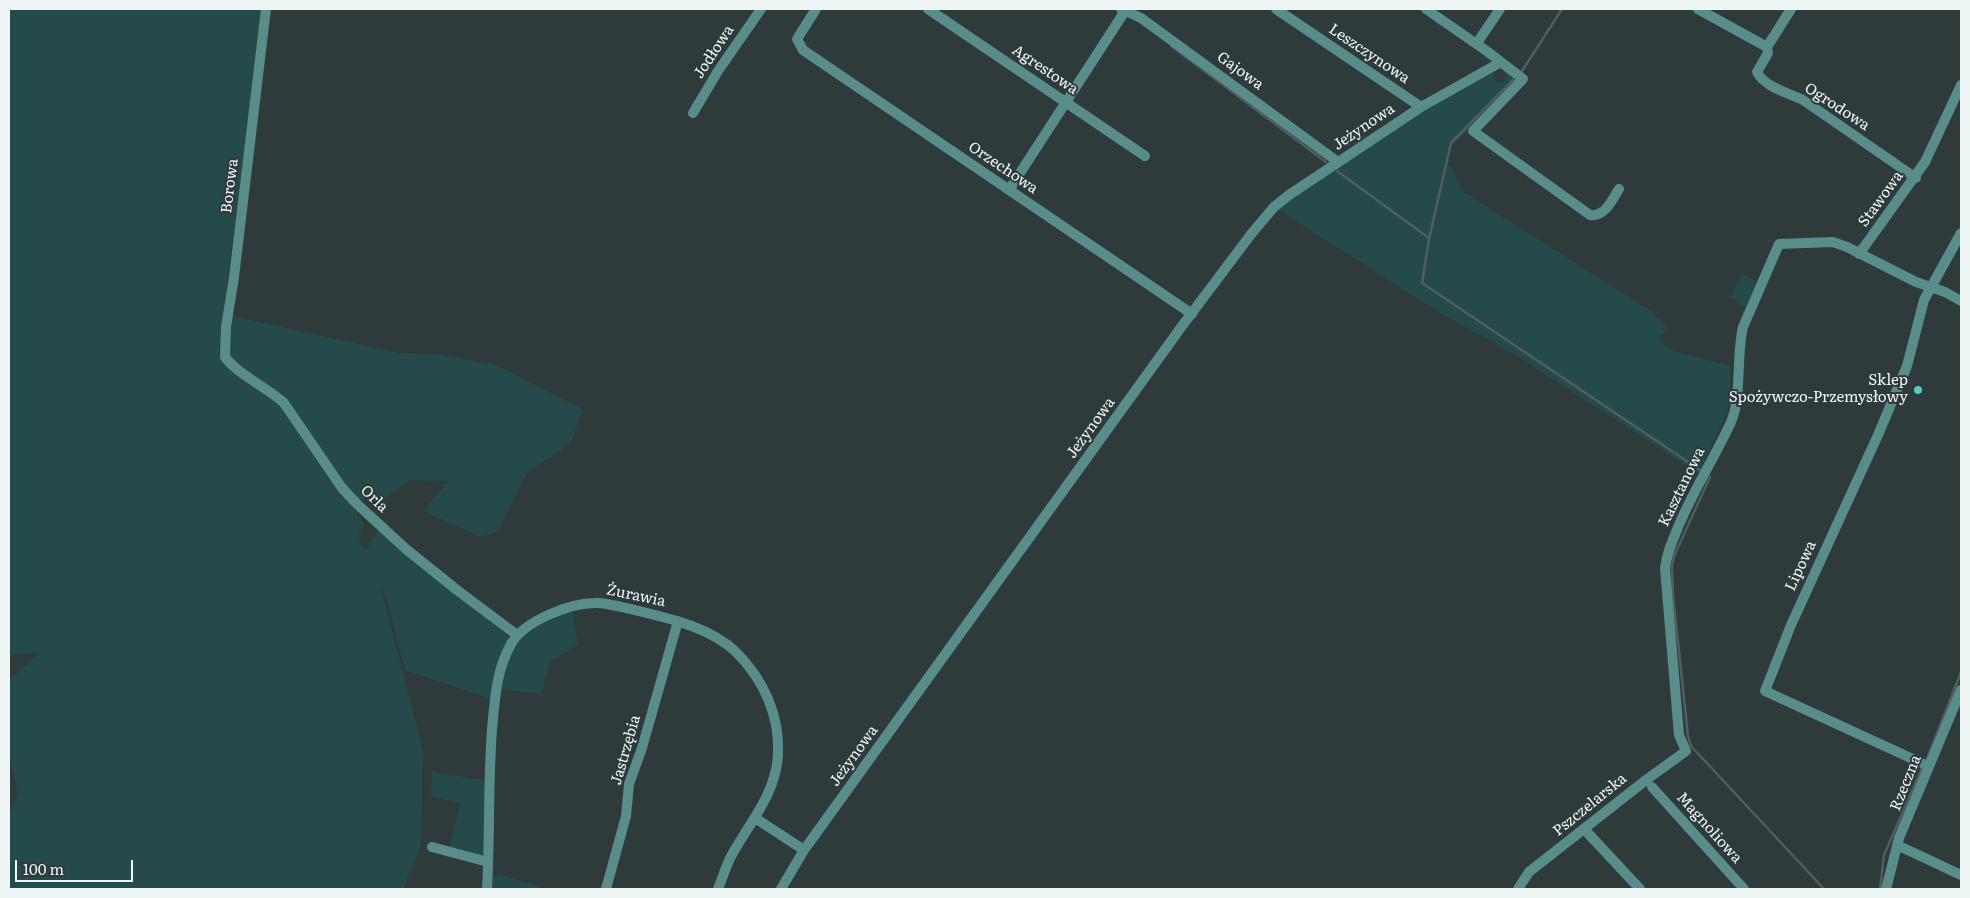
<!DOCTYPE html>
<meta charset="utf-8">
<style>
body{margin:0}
#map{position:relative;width:1970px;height:898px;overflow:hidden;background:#2e3b3a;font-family:Literata,serif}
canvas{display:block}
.frame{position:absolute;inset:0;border:10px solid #edf5f5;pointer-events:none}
.scale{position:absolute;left:15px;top:860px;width:118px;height:22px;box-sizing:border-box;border:2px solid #edf5f5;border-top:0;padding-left:6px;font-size:15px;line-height:18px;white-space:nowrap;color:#edf5f5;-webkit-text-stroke:4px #2e3b3a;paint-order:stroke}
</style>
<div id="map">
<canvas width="1970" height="898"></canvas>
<div class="frame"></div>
<div class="scale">100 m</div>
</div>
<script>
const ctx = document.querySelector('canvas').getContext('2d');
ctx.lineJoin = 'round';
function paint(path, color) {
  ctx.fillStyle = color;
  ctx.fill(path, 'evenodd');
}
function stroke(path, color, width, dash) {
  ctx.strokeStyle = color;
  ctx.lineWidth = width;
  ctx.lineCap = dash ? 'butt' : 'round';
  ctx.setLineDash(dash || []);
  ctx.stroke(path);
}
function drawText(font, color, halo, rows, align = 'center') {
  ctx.font = font + ' Literata,serif';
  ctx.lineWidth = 4;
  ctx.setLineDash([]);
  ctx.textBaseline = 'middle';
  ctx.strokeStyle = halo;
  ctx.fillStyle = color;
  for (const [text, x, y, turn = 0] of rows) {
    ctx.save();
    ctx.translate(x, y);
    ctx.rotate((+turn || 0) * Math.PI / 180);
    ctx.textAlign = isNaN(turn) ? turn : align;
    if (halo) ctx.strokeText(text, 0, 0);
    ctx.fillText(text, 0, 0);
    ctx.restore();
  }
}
const green = new Path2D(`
 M9 9H262L223 314 399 353 436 354 496 365 584 410 571 441 554 455 527 473 497 532 481 537 423 511 448 481 410 480 383 501 369 495 362 502 348 499 364 525 358 537 365 551 379 530 503 631 508 637V641L494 676 491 699 405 670 386 597 380 585 423 750 421 846 403 889H9V813L18 796 14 774 9 757V680L40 653 14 655 9 653Z
 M1494 71V79L1496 82H1504L1506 73 1518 79 1452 146 1448 164 1465 193 1649 310 1668 328 1658 340 1673 351 1731 366 1728 411 1698 473 1517 356 1439 312 1277 209C1344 157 1420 112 1494 71Z
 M1742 274 1757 282 1746 308 1730 297Z
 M572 611 578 645 549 662 542 694 500 689C501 682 501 676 503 669 511 638 543 620 572 611Z
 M432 772 485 780 484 853 480 856 450 847 460 803 431 797Z
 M498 874 548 889H491V879Z`);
const stream = new Path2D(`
 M1171 46 1326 162
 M1522 71 1562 9
 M1513 80 1451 143 1429 239 1422 283 1700 470
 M1337 171 1429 238
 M1710 477 1675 554 1672 565 1673 595 1688 736 1691 746 1824 889
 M1927 759 1961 672
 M1880 889 1884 855 1922 768`);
const minor = new Path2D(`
 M266 9 234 277 226 327 225 357C237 374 268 388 284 403L342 488 358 505 406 549 457 590 517 635
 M816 9 797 39 803 50 1192 314
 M928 9 1145 156
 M1121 9 1141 18 1338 162
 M1276 9 1421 107
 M1426 9 1488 52 1523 79 1473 131 1590 215C1605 217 1612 200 1619 189
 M1698 9 1767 47 1768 53 1757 72C1764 87 1789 93 1803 100L1916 178
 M1477 43 1500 9
 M1767 47 1791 9
 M693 113 718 71 761 9
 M1009 190 1125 11
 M1859 254 1925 162 1961 85
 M1928 766 1765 691 1791 625 1878 435 1907 366 1924 300 1961 233
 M1652 787 1744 889
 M755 818 804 850
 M1584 829 1640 889
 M1897 845 1961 875
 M432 847 488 862
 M487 889C490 836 488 782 492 729 495 699 496 671 511 644 524 621 571 602 598 603 612 604 625 608 639 611 672 619 711 628 736 652 764 680 780 716 778 755 776 792 752 820 734 851 727 862 723 877 718 889
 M606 889 626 816 629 784 642 748 678 621
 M781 889 804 850 1182 326 1252 233 1274 207 1289 195 1421 107 1501 62
 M1518 889 1529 872 1646 780 1686 751 1679 735 1665 568C1667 552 1673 539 1679 525 1694 489 1715 457 1731 422 1742 397 1736 355 1743 327L1779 244 1833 242 1847 247 1916 282 1945 292 1961 301
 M1886 889 1899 838 1961 690`);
const markers = [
 [1918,390,5,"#54cdc8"]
];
const streetNames = [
 ["Jodłowa",714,52,-57],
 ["Leszczynowa",1369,54,34],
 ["Agrestowa",1045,70,34],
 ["Gajowa",1240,71,36],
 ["Ogrodowa",1837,107,33],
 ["Jeżynowa",1364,127,-34],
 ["Orzechowa",1003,168,34],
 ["Borowa",230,186,-83],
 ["Stawowa",1881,199,-54],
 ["Jeżynowa",1091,428,-54],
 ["Kasztanowa",1682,487,-64],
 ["Orla",374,499,44],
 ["Lipowa",1801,566,-65],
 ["Żurawia",636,596,12],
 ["Jastrzębia",626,750,-74],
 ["Jeżynowa",854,756,-54],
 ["Rzeczna",1906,783,-68],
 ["Pszczelarska",1590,805,-39],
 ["Magnoliowa",1709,828,48]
];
const poiNames = [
 ["Sklep",1908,381],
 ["Spożywczo-Przemysłowy",1908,398]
];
paint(green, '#244b49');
stroke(stream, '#4f5e5e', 2.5);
stroke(minor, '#588d8a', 10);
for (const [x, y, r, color] of markers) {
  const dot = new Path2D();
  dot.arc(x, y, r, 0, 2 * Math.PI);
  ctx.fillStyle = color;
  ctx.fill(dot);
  stroke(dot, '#2e3b3a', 2);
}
drawText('15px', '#edf5f5', '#2e3b3a', streetNames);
drawText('15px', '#edf5f5', '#2e3b3a', poiNames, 'right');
</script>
